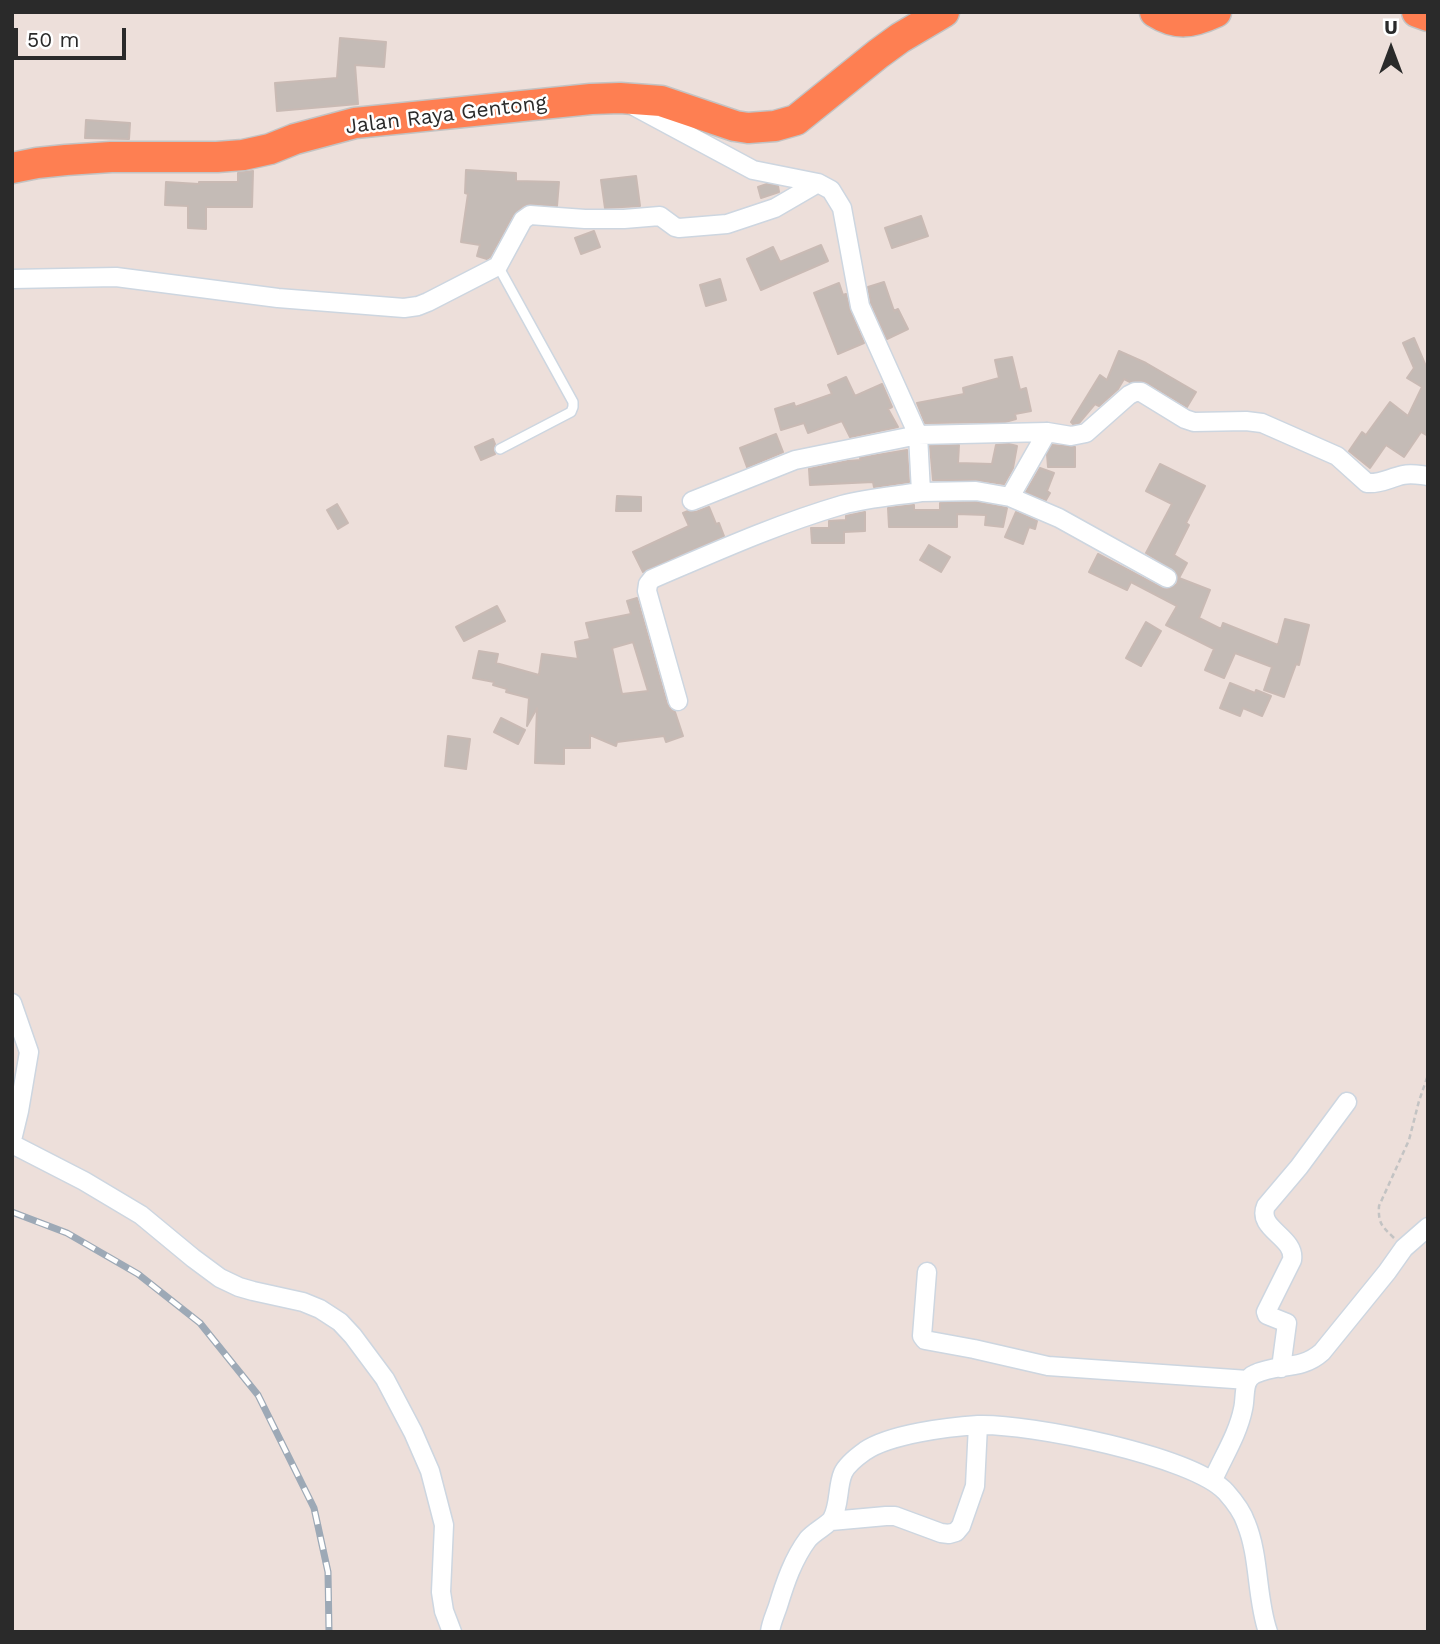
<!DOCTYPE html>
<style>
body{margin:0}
#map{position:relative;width:1440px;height:1644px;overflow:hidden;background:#eddfda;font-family:"Work Sans",sans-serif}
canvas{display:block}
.frame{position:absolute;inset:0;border:14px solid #2a2a2a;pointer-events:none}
.north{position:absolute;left:1356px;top:14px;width:70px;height:70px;-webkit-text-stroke:5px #fff;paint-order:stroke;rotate:0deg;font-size:19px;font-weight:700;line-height:28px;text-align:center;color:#2a2a2a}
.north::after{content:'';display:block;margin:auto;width:24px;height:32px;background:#2a2a2a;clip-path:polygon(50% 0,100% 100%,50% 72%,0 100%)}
.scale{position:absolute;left:14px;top:28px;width:112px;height:32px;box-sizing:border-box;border:4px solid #2a2a2a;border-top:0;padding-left:9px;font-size:21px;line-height:24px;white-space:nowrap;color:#2a2a2a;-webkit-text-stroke:5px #fff;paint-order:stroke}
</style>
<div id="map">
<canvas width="1440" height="1644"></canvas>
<div class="frame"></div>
<div class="north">U</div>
<div class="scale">50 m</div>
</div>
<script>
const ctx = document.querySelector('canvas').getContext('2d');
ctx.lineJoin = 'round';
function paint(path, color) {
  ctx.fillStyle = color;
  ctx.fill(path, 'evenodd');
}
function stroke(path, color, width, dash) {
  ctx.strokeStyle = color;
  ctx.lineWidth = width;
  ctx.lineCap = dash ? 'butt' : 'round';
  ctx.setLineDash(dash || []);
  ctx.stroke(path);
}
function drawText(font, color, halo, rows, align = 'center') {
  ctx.font = font + ' "Work Sans",sans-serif';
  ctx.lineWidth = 5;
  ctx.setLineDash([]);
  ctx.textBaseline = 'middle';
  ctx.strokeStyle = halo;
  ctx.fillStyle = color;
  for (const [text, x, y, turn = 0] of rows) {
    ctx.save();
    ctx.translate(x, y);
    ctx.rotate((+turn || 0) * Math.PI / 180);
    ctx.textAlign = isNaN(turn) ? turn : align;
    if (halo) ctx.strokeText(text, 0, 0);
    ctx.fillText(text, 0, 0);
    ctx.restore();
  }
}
const building = new Path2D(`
 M340 38 386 42 384 67 355 65 358 104 277 111 275 83 337 78Z
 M86 120 130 123 129 139 85 138Z
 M466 170 516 173V181L559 182 557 206 531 204 523 206 513 215 490 257 487 259 477 256 480 245 461 242 468 194 465 193Z
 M253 171 252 207H206V229L188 228V206L165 205 166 182 199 184V182H238V173Z
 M636 176 640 206 605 208 601 180Z
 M767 184 778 186 779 192 761 198 758 187Z
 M921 216 928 236 892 248 885 228Z
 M594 231 600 247 581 254 575 238Z
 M821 245 828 261 761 290 747 259 773 247 780 262Z
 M720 279 726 300 706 306 700 285Z
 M884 282 894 311 898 309 908 329 887 339 871 303 868 287Z
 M839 283 843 295 846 294 850 311 864 343 838 354 814 293Z
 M1414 338 1425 364 1428 366V436L1421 432 1404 457 1386 445 1370 468 1349 451 1362 432 1366 435 1390 402 1408 416 1422 387 1407 378 1414 368 1403 343Z
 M1119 351 1146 363 1196 392 1187 407 1146 382 1141 381 1130 382 1124 379 1118 389 1099 406 1095 404 1079 423 1073 424 1071 422 1100 375 1107 380Z
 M1012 357 1020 390 1026 388 1031 411 1015 414 1016 419 1005 422 925 423 917 403 964 394 963 388 999 378 995 360Z
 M846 377 855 396 882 384 892 407 888 409 898 427 850 437 842 421 808 433 804 423 781 430 775 409 794 403 795 407 832 394 828 385Z
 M776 434 783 452 747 467 740 448Z
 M493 439 495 444 493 449 495 454 481 460 475 447Z
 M1009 444 1017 446 1013 468 1004 484 976 480H933L930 446 959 445 958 463 992 464 996 445Z
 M1052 445 1075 447V467H1048L1047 454Z
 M907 450 909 482 874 487 873 482 810 485 809 469 848 461 861 460 860 458Z
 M1160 464 1205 486 1186 523 1189 525 1174 555 1187 563 1179 578 1210 590 1199 618 1221 629 1223 623 1278 645 1285 619 1309 625 1299 665 1296 664 1284 697 1264 690 1272 667 1235 653 1224 678 1205 670 1214 649 1166 625 1177 606 1131 582 1127 590 1089 572 1098 554 1162 588 1168 589 1177 584 1178 577 1176 572 1146 553 1172 504 1146 491Z
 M1040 468 1054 473 1047 491 1050 493 1046 500 1026 492Z
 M617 496 641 497V511H616Z
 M975 502 1007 508 1003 527 985 525 986 515 957 514V527H889L888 508 914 505V510H940V503Z
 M337 504 348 523 338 529 327 510Z
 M709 507 716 524 719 523 724 536 648 569 643 572 633 552 689 526 683 513 688 511 696 512Z
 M865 512V531L844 532V543H812L811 528H829V521L846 520V516Z
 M1016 512 1037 521 1035 529 1029 527 1023 544 1005 537Z
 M929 545 950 557 941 572 920 560Z
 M637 598 667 704 671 710 675 712 683 736 666 742 664 736 617 742 616 746 590 735V748H564V764L535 763 537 708 527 726 529 698 506 692 507 689 493 685 494 682 473 678 479 651 498 654 496 663 539 675 542 654 578 659 575 642 590 639 586 623 631 614 627 601ZM633 642 648 691 622 694 612 648Z
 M497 606 505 621 464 641 456 627Z
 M1146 622 1161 631 1141 666 1126 658Z
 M1230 683 1255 693 1256 690 1271 696 1262 716 1243 708 1240 716 1220 708Z
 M501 718 525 730 518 744 494 732Z
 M448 736 470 739 466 769 445 766Z`);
const path = new Path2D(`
 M1428 1014V1019
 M1394 1238C1382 1226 1378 1224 1379 1206L1409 1140 1419 1101 1428 1075`);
const service = new Path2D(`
 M498 266 573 402V407L571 412 500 449`);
const minor = new Path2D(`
 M632 105 753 170 818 183 831 190 842 208 860 306 918 435 921 492 976 491 1010 497 1059 518 1167 578
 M12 279 116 277 278 298 404 308 418 306 428 302 498 266 523 220 530 215 585 219H624L660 216 675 227 679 228 727 224 775 208 818 183
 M1010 497 1047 432
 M692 501 795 460 918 435 1047 432 1071 436 1086 433 1129 395 1135 392H1141L1185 419 1194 422 1246 421 1262 423 1337 456 1367 483C1382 484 1389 478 1403 475 1412 473 1419 475 1428 476
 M678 701 647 591 648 584 652 579C715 552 777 524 842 505 868 498 895 496 921 492
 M12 1003 29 1052 19 1111 12 1140
 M12 1144 84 1181 141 1215 193 1258 220 1278 239 1287 253 1291 303 1302 320 1309 340 1322 353 1336 385 1379 413 1432 430 1471 444 1525 441 1592 444 1611 452 1632
 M927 1272 922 1336 925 1340 974 1349 1048 1366 1248 1380
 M1281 1368 1287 1323 1267 1315 1266 1312 1292 1260C1296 1237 1256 1229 1266 1206L1299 1167 1347 1102
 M1213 1480C1223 1457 1238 1434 1243 1409 1246 1398 1242 1379 1255 1374 1278 1363 1301 1371 1322 1352L1387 1272 1404 1248 1428 1227
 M831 1521 886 1516H895L941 1533 949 1534 956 1532 961 1526 975 1486 978 1425
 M770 1632C771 1623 775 1615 778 1606 785 1583 793 1559 808 1539 815 1531 828 1525 832 1519 840 1505 837 1487 843 1473 847 1464 858 1456 865 1451 890 1434 948 1427 978 1425 1028 1423 1193 1456 1226 1492 1234 1501 1242 1511 1246 1523 1260 1557 1256 1597 1268 1632`);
const trunk = new Path2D(`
 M1155 12C1177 26 1192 23 1216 12
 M1417 12 1428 16
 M12 168 37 163 66 160 111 157H217L243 155 270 149 295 139 355 123 591 99 620 98 661 101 735 126 748 128 775 126 796 120 878 54 900 38 944 12`);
const rail = new Path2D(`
 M12 1212 67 1233 138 1274 200 1323 258 1395 314 1508 328 1572 329 1632`);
const streetNames = [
 ["Jalan Raya Gentong",446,115,-7]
];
paint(building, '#c4bbb6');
stroke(building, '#c9bab4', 2);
stroke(service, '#cdd6e0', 12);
stroke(minor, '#cdd6e0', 21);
stroke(trunk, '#c3c3c3', 33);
stroke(path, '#c3c3c3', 2.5, [5, 3.5]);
stroke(service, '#fff', 9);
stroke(minor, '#fff', 18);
stroke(trunk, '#fe7f52', 30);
stroke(rail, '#9da9b6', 7);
stroke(rail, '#fff', 4.5, [13]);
drawText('21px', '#2a2a2a', '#fff', streetNames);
</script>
